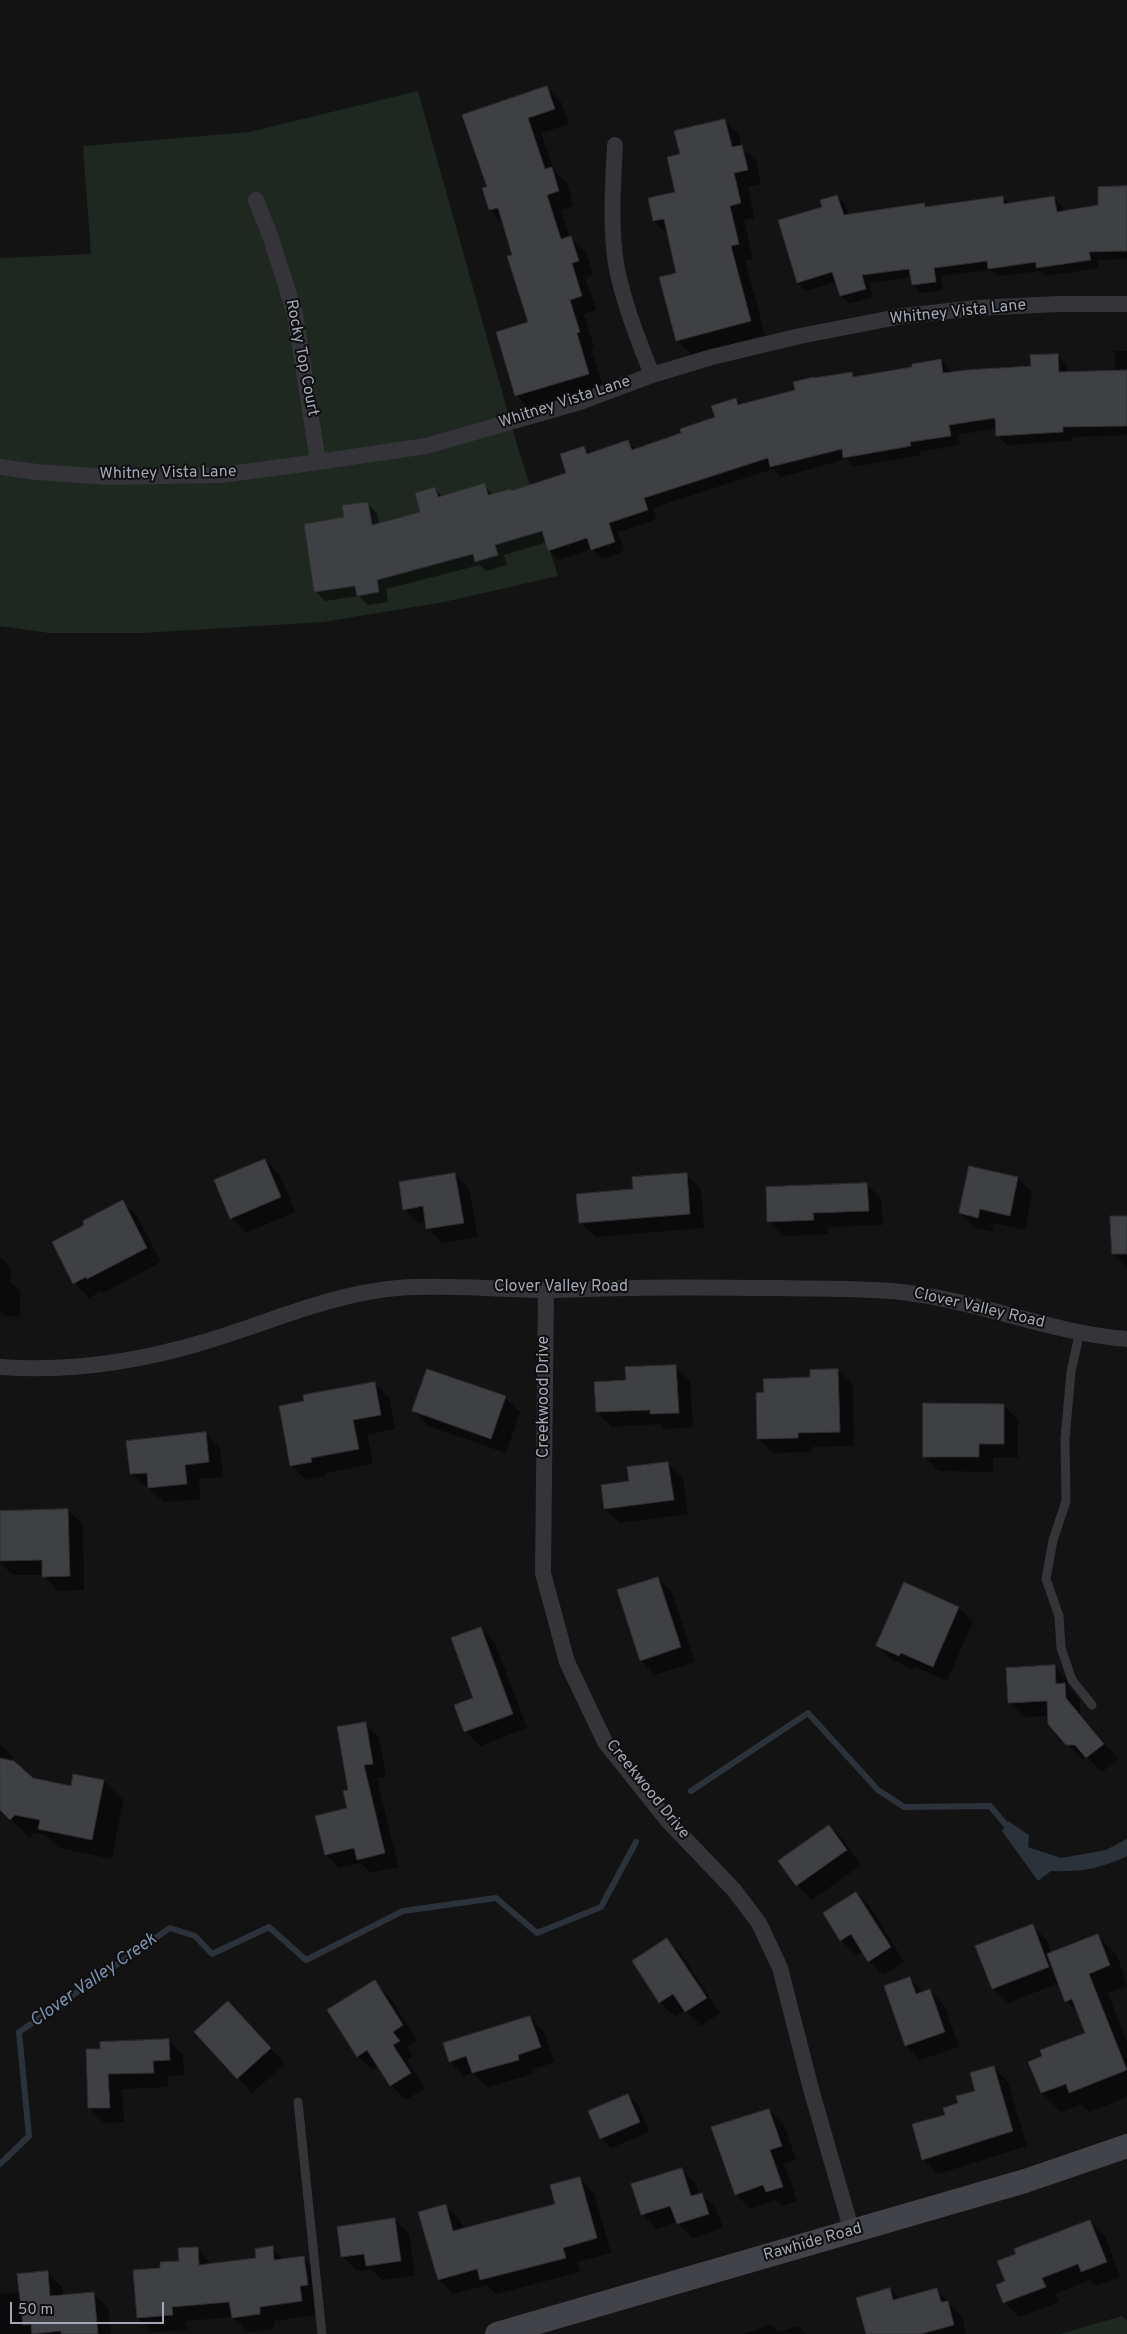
<!DOCTYPE html>
<style>
body{margin:0}
#map{position:relative;width:1127px;height:2334px;overflow:hidden;background:#131314;font-family:Overpass,sans-serif}
canvas{display:block}
.scale{position:absolute;left:10px;top:2302px;width:154px;height:22px;box-sizing:border-box;border:2px solid #a4a7b5;border-top:0;padding-left:6px;font-size:15px;line-height:18px;white-space:nowrap;color:#a4a7b5;-webkit-text-stroke:4px #0e0e0f;paint-order:stroke}
</style>
<div id="map">
<canvas width="1127" height="2334"></canvas>
<div class="scale">50 m</div>
</div>
<script>
const ctx = document.querySelector('canvas').getContext('2d');
ctx.lineJoin = 'round';
function paint(path, color) {
  ctx.fillStyle = color;
  ctx.fill(path, 'evenodd');
}
function stroke(path, color, width, dash) {
  ctx.strokeStyle = color;
  ctx.lineWidth = width;
  ctx.lineCap = dash ? 'butt' : 'round';
  ctx.setLineDash(dash || []);
  ctx.stroke(path);
}
function drawText(font, color, halo, rows, align = 'center') {
  ctx.font = font + ' Overpass,sans-serif';
  ctx.lineWidth = 4;
  ctx.setLineDash([]);
  ctx.textBaseline = 'middle';
  ctx.strokeStyle = halo;
  ctx.fillStyle = color;
  for (const [text, x, y, turn = 0] of rows) {
    ctx.save();
    ctx.translate(x, y);
    ctx.rotate((+turn || 0) * Math.PI / 180);
    ctx.textAlign = isNaN(turn) ? turn : align;
    if (halo) ctx.strokeText(text, 0, 0);
    ctx.fillText(text, 0, 0);
    ctx.restore();
  }
}
const green = new Path2D(`
 M418 91 515 438 558 576 444 602 323 622 143 633H49L0 626V258L91 254 83 146 249 132Z
 M1122 2316 1127 2321V2334H1060Z`);
const water = new Path2D(`
 M1008 1821 1029 1835 1028 1847 1061 1858 1106 1850 1127 1839V1856C1100 1869 1081 1872 1051 1871L1038 1881 1002 1831Z`);
const shadow = new Path2D(`
 M546 87 561 102 569 124 541 133 555 172 567 183 573 206 561 210 570 238 586 252 593 275 585 278 596 310 584 314 594 347H591L603 388 531 410 516 395 530 323 504 224 490 210 488 188 464 116Z
 M725 121 739 135 742 148 756 161 761 184 748 187 754 218 744 220 753 259 745 260 765 335 692 355 677 340V274L668 235 654 221 649 199 677 193 681 155Z
 M1127 188V259L1097 260 1098 268 1046 276 1041 271 998 276 991 270 941 276 943 290 921 293 913 285 912 277 869 283 873 297 849 304 841 296 836 282 806 291 798 283 824 208 837 196 845 204 849 216 924 205 927 208 1003 198 1010 204 1054 198 1062 206 1063 212 1100 206Z
 M1115 351H1127V435L1072 437V441L1007 445 998 435 997 428 958 435 960 445 919 452 920 455 854 467 847 459 781 477 773 469 653 508 657 519 618 532 624 551 602 559 592 549 559 560 549 550 547 542 504 555 507 565 486 571 480 565 386 589 388 602 368 605 359 596 325 601 316 591 346 518 367 503 377 513 379 524 421 513 435 489 443 497 484 485 494 495 510 490 512 492 568 474 584 447 590 454 628 441 636 450 683 434 716 418 736 400 742 405 796 391 815 380 851 373 856 378 913 368 940 360 950 370 951 373 1032 367 1057 355 1067 365V373L1115 372Z
 M265 1160 280 1175 295 1212 246 1233 232 1218Z
 M970 1167 1018 1178 1032 1193 1025 1230 994 1223 992 1232 975 1228 960 1213Z
 M455 1174 469 1189 478 1237 442 1243 428 1229 427 1222 419 1224 404 1209Z
 M686 1174 701 1189 704 1228 595 1237 580 1222 634 1190Z
 M867 1184 881 1199 883 1225 828 1227V1234L783 1236 769 1222Z
 M122 1202 137 1216 161 1262 103 1293 101 1291 89 1298 74 1283 86 1226Z
 M1127 1217V1268L1113 1254Z
 M0 1257 11 1268 10 1281 20 1291V1317L5 1316 0 1312Z
 M675 1366 690 1381 693 1427 666 1429 661 1424 612 1427 597 1412 627 1381Z
 M838 1371 853 1385 854 1446 812 1447V1452L773 1453 758 1439 765 1394Z
 M374 1383 389 1398 395 1429 367 1435 373 1464 325 1473 326 1476 306 1480 291 1465 305 1402Z
 M505 1398 520 1412 506 1453 428 1426 414 1411Z
 M1004 1405 1018 1420V1458H993V1472L939 1471 924 1457Z
 M205 1434 220 1448 223 1477 199 1479 201 1499 164 1502 131 1474Z
 M668 1463 683 1478 688 1514 620 1523 605 1509 631 1482Z
 M68 1510 83 1525 84 1590 58 1591 43 1575H13L0 1563V1512Z
 M658 1578 672 1593 695 1662 655 1675 641 1660Z
 M959 1608 973 1622 947 1681 915 1667 914 1670 892 1660 877 1645Z
 M481 1628 495 1643 527 1728 480 1746 465 1731 475 1698Z
 M1054 1666 1069 1681V1689L1080 1699V1714L1118 1759 1102 1772 1089 1759H1082L1067 1744 1049 1716 1024 1717 1009 1702Z
 M366 1724 379 1737 386 1777 377 1778 398 1867 371 1873 361 1863 339 1868 326 1855 348 1809 350 1791Z
 M0 1744 13 1757 12 1762 32 1780 72 1788 104 1781 123 1800 112 1859 59 1848 47 1836 34 1833 30 1838 0 1809Z
 M829 1826 844 1841 861 1865 812 1900 797 1885Z
 M856 1894 871 1908 904 1962 883 1975 869 1961 862 1951 856 1955 841 1940Z
 M1032 1926 1047 1940 1052 1954 1098 1936 1117 1955 1127 1986 1108 1993 1127 2042V2097L1089 2112 1082 2104 1061 2112 1042 2093 1086 2034 1079 2013 1066 2001 1059 1983 1008 2003 993 1988Z
 M667 1939 681 1954 720 2013 701 2026 685 2010 675 2017 660 2002Z
 M909 1978 923 1992 929 1990 944 2005 959 2047 920 2060 906 2046 885 1987Z
 M374 1982 389 1996 417 2040 407 2047 413 2056 407 2060 425 2088 406 2100 391 2085 379 2066 372 2070 358 2056Z
 M530 2017 544 2032 554 2062 531 2070 533 2074 488 2087 473 2073 464 2076 450 2061Z
 M243 2018 285 2064 252 2093 196 2033Z
 M168 2040 183 2055 184 2075 168 2076V2087L122 2089 124 2122 104 2123 89 2108 102 2050Z
 M993 2067 1008 2082 1027 2146 938 2174 923 2159 946 2116 976 2091Z
 M628 2095 638 2105 649 2132 611 2148 602 2139 590 2112Z
 M769 2110 784 2125 796 2160 784 2164 797 2201 782 2206 776 2200 750 2209 736 2194Z
 M681 2169 696 2184 699 2195 702 2194 716 2209 723 2228 692 2238 677 2222 657 2229 642 2214Z
 M579 2178 594 2193 611 2253 577 2262 580 2272 496 2294 486 2285 453 2294 439 2280 445 2206 460 2220 463 2230 557 2205Z
 M394 2219 409 2234 415 2276 382 2280 371 2269 357 2271 342 2256Z
 M1090 2221 1105 2236 1120 2277 1096 2286 1090 2280 1056 2293 1059 2302 1019 2317 1004 2302 1007 2282Z
 M197 2248 212 2265 257 2259 272 2248 285 2260 303 2258 318 2272 322 2299 314 2300 316 2315 274 2321V2329L248 2332 232 2317 186 2321 187 2330 153 2332 138 2318 162 2269 180 2262Z
 M47 2273 62 2287 63 2296 93 2293 108 2308 111 2334H0V2294L21 2292Z
 M890 2289 900 2299 936 2289 962 2317 966 2334H868Z
 M771 2325 778 2332 798 2326 806 2334H743Z`);
const stream = new Path2D(`
 M691 1791 808 1713 878 1790 904 1807 990 1806 1006 1825
 M0 2164 29 2136 19 2032 170 1928 195 1936 212 1954 269 1927 306 1960 403 1911 496 1898 537 1933 601 1907 636 1842`);
const building = new Path2D(`
 M547 86 555 109 528 118 545 169 552 167 559 191 547 195 561 239 571 236 579 261 572 263 582 296 570 300 580 332 577 333 589 374 515 396 496 332 528 322 507 256 512 255 498 208 489 210 482 188 487 187 462 115Z
 M725 119 732 147 742 145 748 170 734 173 741 203 730 206 739 244 731 246 751 321 676 341 659 277 676 273 664 219 653 221 648 198 675 192 667 157 680 154 674 131Z
 M1127 186V251L1089 252 1091 260 1036 268V262L988 269 987 261 934 268 936 282 912 285 909 269 862 275 866 289 840 296 832 272 797 283 778 220 822 207 820 200 837 195 844 215 924 203 925 207 1003 196 1004 204 1054 196 1057 212 1098 205V187Z
 M1058 354 1059 372 1127 370V426L1063 427V432L996 436 995 418 949 425 951 436 910 442 911 446 843 458 842 449 770 467 768 458 644 498 648 510 609 523 615 542 591 550 587 538 548 551 542 531 495 545 498 555 475 562 473 554 377 580 379 592 357 596 355 586 314 592 304 524 344 517 342 505 368 502 372 525 420 512 415 493 435 487 438 497 485 483 488 495 511 489V491L566 473 560 454 584 446 587 454 628 440 632 450 681 433 680 429 715 417 711 406 736 398 738 405 795 390 793 382 814 377V378L852 372 853 377 912 367V364L941 359 943 373 967 370 1031 366 1030 355Z
 M265 1159 281 1197 230 1219 214 1180Z
 M969 1166 1018 1177 1010 1216 980 1209 978 1218 959 1213Z
 M455 1173 464 1223 426 1229 423 1206 403 1210 399 1182Z
 M687 1173 690 1214 579 1223 576 1194 633 1189 632 1177Z
 M867 1183 869 1211 813 1213 814 1220 767 1222 766 1187Z
 M123 1200 147 1248 87 1279 86 1277 73 1284 52 1242 84 1225 83 1221Z
 M1110 1216H1127V1254H1112Z
 M676 1365 679 1413 650 1414V1410L596 1412 594 1382 626 1380 625 1367Z
 M427 1369 506 1396 491 1439 412 1411Z
 M838 1369 840 1432 798 1433V1438L757 1439 756 1393 764 1392 763 1379 810 1377V1370Z
 M375 1382 381 1415 353 1420 359 1449 311 1458 312 1462 290 1466 279 1406 304 1401 303 1395Z
 M923 1403 1004 1404V1444H979V1457H923Z
 M206 1432 209 1462 185 1465 187 1484 148 1488 147 1473 130 1474 126 1441Z
 M668 1462 674 1500 604 1509 601 1485 629 1481 627 1467Z
 M68 1509 70 1576 42 1577V1560L0 1561V1511Z
 M658 1577 681 1647 640 1661 617 1590Z
 M904 1582 959 1607 933 1667 901 1653 899 1656 876 1646Z
 M481 1627 513 1714 464 1732 454 1705 473 1698 451 1638Z
 M1055 1665 1056 1684 1065 1683 1066 1698 1104 1744 1086 1758 1075 1745H1066L1048 1724 1047 1701 1008 1703 1006 1668Z
 M366 1722 373 1764 364 1765 385 1853 357 1860 354 1848 325 1855 315 1816 347 1808 343 1791 348 1790 337 1727Z
 M0 1758 14 1761 33 1778 71 1786 73 1774 104 1780 92 1840 38 1829 40 1820 15 1815 10 1820 0 1810Z
 M829 1825 847 1850 796 1886 778 1861Z
 M856 1892 891 1947 868 1962 851 1934 840 1941 823 1913Z
 M1033 1924 1049 1967 992 1989 975 1946Z
 M1098 1934 1110 1965 1089 1974 1127 2070 1069 2093 1066 2084 1041 2093 1028 2062 1042 2056 1040 2050 1085 2033 1072 1999 1065 2002 1047 1954Z
 M667 1938 707 1998 685 2012 673 1994 659 2003 632 1961Z
 M910 1977 916 1994 930 1989 945 2032 905 2046 884 1986Z
 M375 1980 403 2025 393 2032 400 2041 393 2045 411 2073 390 2086 367 2050 357 2057 327 2010Z
 M228 2001 271 2048 237 2079 194 2032Z
 M530 2016 541 2047 518 2055 519 2060 472 2073 466 2056 449 2062 443 2043Z
 M169 2039 170 2060 153 2061 154 2073 108 2074 110 2108H88L86 2049H100V2042Z
 M994 2066 1013 2131 922 2160 912 2124 945 2115 943 2108 958 2103 956 2096 975 2091 970 2073Z
 M628 2094 640 2122 600 2139 588 2111Z
 M769 2109 782 2146 770 2150 783 2187 766 2192 763 2185 735 2195 711 2127Z
 M682 2168 691 2196 702 2193 709 2214 677 2224 670 2206 641 2215 631 2184Z
 M580 2177 597 2238 563 2248 566 2258 535 2266 480 2280 477 2269 438 2280 418 2212 446 2204 453 2231 555 2204 550 2185Z
 M395 2218 401 2261 366 2266 364 2254 341 2257 337 2227Z
 M1090 2220 1107 2262 1081 2272 1078 2264 1042 2278 1046 2287 1003 2303 996 2285 1005 2281 997 2261 1016 2254 1014 2249Z
 M273 2246 274 2260 304 2256 308 2285 300 2286 302 2301 260 2307V2314L232 2318 229 2302 172 2307 173 2315 137 2318 133 2270 160 2268V2262L179 2261 178 2248 198 2247 199 2265 256 2258 255 2249Z
 M48 2271 50 2296 94 2292 98 2334H61V2331L32 2334 31 2324 23 2325 17 2274Z
 M890 2288 893 2300 937 2288 941 2302 948 2301 954 2325 921 2334H866L856 2298Z`);
const lane = new Path2D(`
 M1080 1331 1071 1372 1065 1439 1066 1501 1053 1540 1046 1579 1059 1616 1061 1648 1072 1680 1092 1705
 M298 2102 322 2334`);
const street = new Path2D(`
 M615 145C613 184 610 225 616 264 623 302 638 339 652 375
 M256 200 271 238 295 314 318 462
 M0 467 37 472 109 477 222 475 318 462 426 446 580 402 652 375 712 357 800 336 903 316 976 308 1058 304H1127
 M546 1290 543 1573 567 1662 605 1742 668 1821 734 1890 759 1923 780 1968 811 2089 852 2232
 M0 1367C69 1372 137 1362 204 1342 268 1323 330 1294 397 1288 447 1284 497 1290 546 1290 575 1290 604 1288 633 1288 682 1287 732 1288 782 1288 822 1289 863 1288 902 1292 979 1301 1051 1333 1127 1339`);
const secondary = new Path2D(`
 M497 2334 1025 2181 1127 2146`);
const streetNames = [
 ["Whitney Vista Lane",958,313,-6],
 ["Rocky Top Court",301,358,79],
 ["Whitney Vista Lane",565,403,-18],
 ["Whitney Vista Lane",168,474,-1],
 ["Clover Valley Road",561,1288],
 ["Clover Valley Road",979,1309,13],
 ["Creekwood Drive",545,1397,-90],
 ["Creekwood Drive",647,1790,51],
 ["Rawhide Road",813,2243,-16]
];
const waterNames = [
 ["Clover Valley Creek",94,1981,-35]
];
paint(green, '#1f2721');
paint(water, '#2b323a');
paint(shadow, '#0007');
stroke(stream, '#2b323a', 6);
paint(building, '#3f4044');
stroke(building, '#2d2d30', 1);
stroke(lane, '#343439', 9);
stroke(street, '#343439', 16);
stroke(secondary, '#424349', 24);
drawText('16px', '#a4a7b5', '#0e0e0f', streetNames);
drawText('italic 18px', '#7b91b1', '#0e0e0f', waterNames);
</script>
